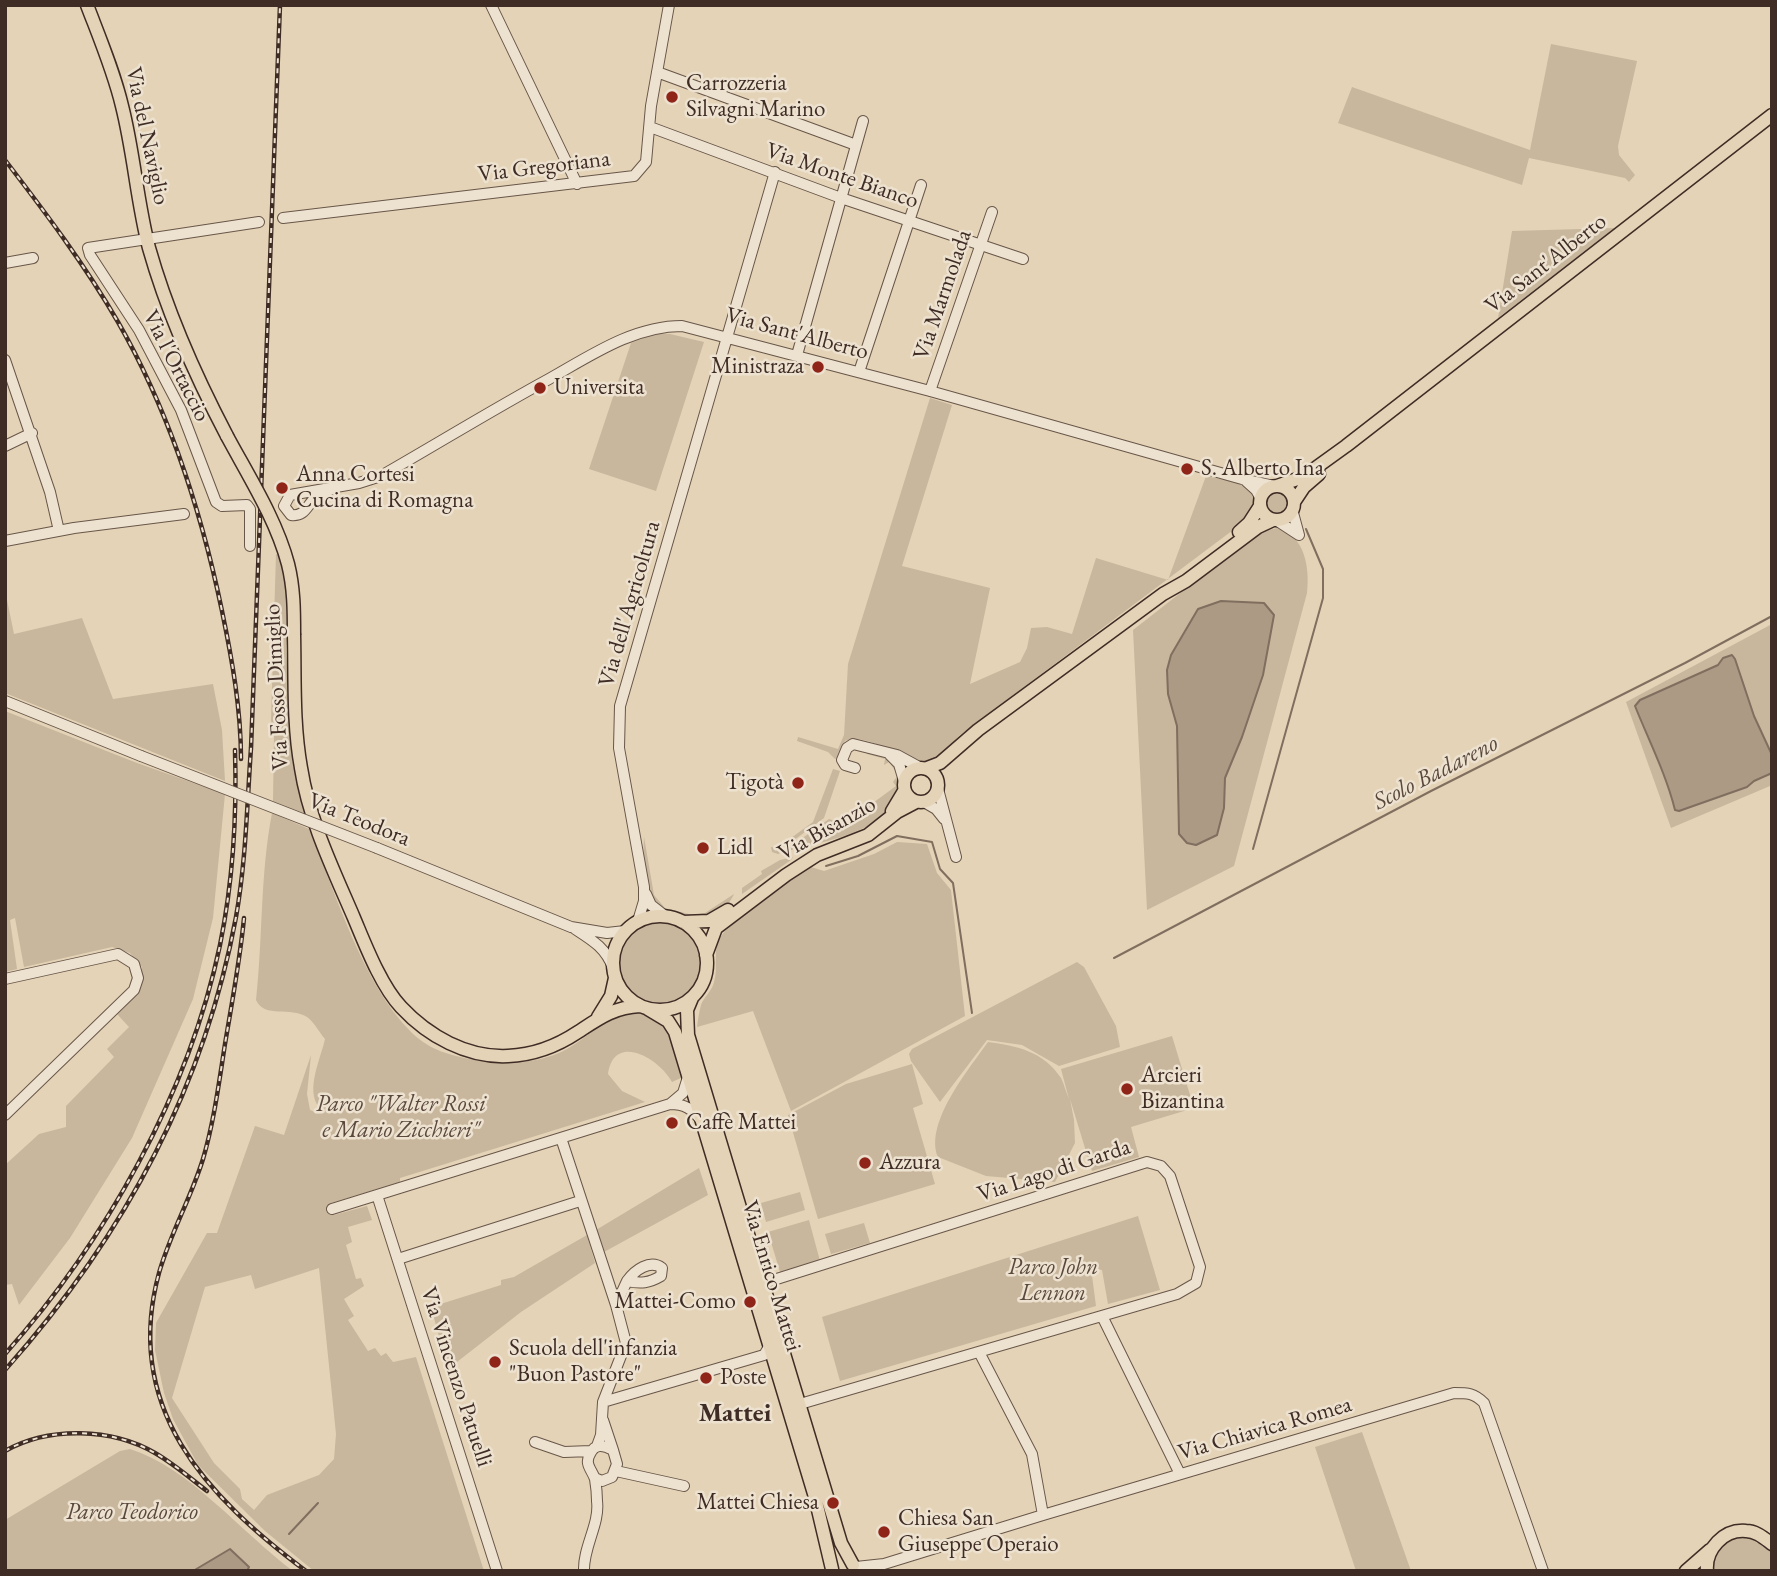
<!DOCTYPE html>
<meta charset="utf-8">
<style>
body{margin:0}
#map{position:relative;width:1777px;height:1576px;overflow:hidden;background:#e4d3b6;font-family:"EB Garamond",serif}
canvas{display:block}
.frame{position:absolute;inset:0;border:7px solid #3f2c25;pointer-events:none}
</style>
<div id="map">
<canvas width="1777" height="1576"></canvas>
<div class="frame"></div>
</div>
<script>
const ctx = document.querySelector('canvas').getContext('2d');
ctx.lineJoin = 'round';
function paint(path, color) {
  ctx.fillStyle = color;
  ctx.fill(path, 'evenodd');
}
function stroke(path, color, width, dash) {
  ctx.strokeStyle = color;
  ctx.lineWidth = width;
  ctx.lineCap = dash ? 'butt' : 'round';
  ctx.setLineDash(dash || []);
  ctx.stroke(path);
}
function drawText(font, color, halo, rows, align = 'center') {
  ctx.font = font + ' "EB Garamond",serif';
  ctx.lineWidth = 5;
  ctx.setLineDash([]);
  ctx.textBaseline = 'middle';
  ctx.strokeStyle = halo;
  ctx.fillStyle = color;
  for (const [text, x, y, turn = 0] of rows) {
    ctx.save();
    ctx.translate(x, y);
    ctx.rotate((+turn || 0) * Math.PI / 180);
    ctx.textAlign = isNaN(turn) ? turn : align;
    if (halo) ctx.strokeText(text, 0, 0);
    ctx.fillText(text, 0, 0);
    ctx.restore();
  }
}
const green = new Path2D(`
 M1551 44 1637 61 1618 146 1619 155 1635 175 1629 182 1625 178 1529 158 1522 185 1338 123 1352 87 1530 150Z
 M1615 228 1498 318 1512 231Z
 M655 333 670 334 704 342 656 491 589 469 631 343Z
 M930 398 952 405 902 566 990 588 970 684 1020 662 1027 648 1031 628 1047 627 1072 634 1096 558 1168 580 1206 476C1229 481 1270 485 1249 518L960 735C952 742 945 755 936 759 913 770 869 730 845 741L838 758 835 759 828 752 797 741 798 737 838 749 844 735 848 664Z
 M1266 503a11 11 0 1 1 22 0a11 11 0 1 1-22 0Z
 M1277 528C1305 535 1310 568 1307 593L1234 866 1147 910 1133 630 1257 533Z
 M276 554 280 555C288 585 291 618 286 649L293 765 306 814 273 801 274 734 271 720Z
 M5 590 14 634 82 618 113 699 213 684 222 730 225 781 5 693Z
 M1772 624V788L1770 786 1671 828 1626 702Z
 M5 711 137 763 225 794 213 918 193 999 132 1138 70 1238 19 1305 12 1284 5 1285V1165L39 1134 66 1127V1106L114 1057 107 1049 129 1027 116 1013 138 992 142 984V967L130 953 112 947 24 967 15 918 10 920 17 969 5 972Z
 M868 751C884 757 900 762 899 782 898 835 816 841 778 854L772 852 771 847 786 850 829 819 838 822 839 820 843 825 896 786 893 782 898 775 889 762 884 765 885 759 867 754Z
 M833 769 840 771 824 818 786 846H780L813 822Z
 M272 813 309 829C336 893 362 984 412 1033 431 1051 450 1055 475 1060 500 1064 529 1064 554 1055 574 1048 590 1032 607 1020 616 1014 626 1012 637 1012 668 1013 676 1053 683 1077L672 1082C659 1058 614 1032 608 1074L622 1091 645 1102 400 1178V1182L331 1203 334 1215 367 1206 372 1220 348 1227 352 1242 346 1245 356 1279 361 1278 364 1286 344 1299 354 1316 348 1320 368 1351 375 1348 381 1356 386 1353 393 1362 416 1357 484 1571H314L265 1531 198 1465 173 1419 164 1393 155 1350 156 1323 207 1233H217L255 1126 284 1135 311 1055 307 1094 310 1110 315 1112 319 1107C305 1090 321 1058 325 1039 319 1032 314 1022 307 1017 290 1006 265 1019 256 1000 263 938 260 875 272 813ZM319 1268 336 1434 334 1459 319 1475 267 1495 254 1510 242 1499 240 1489 214 1463 172 1398 205 1287 251 1275 255 1289Z
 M644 837 654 895 665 908 693 915 705 913 734 894C723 919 696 919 673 913 667 912 662 912 658 907 643 891 643 858 644 837Z
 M897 842 927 844 937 873 951 890 965 1016 791 1111 753 1011 697 1027C698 1020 699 1012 701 1005 704 997 712 991 714 982 718 969 714 956 717 945 725 919 787 881 811 867L824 871 874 854Z
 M793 857 791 860 742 894V888L762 874 761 871 780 860Z
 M619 962a41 41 0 1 1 82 0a41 41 0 1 1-82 0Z
 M1077 962 1084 967 1116 1026 1120 1047 1059 1066 1022 1045 987 1040 940 1102 911 1061 909 1054 912 1049Z
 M1172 1036 1194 1108 1131 1127 1139 1157 1092 1171 1070 1099 1074 1120 1075 1143 1055 1182 986 1176 938 1157C924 1123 969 1069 988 1042 1017 1046 1043 1051 1061 1078 1064 1084 1066 1092 1069 1099L1061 1069Z
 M912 1064 923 1104 913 1108 935 1184 818 1219 788 1115 846 1084Z
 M699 1168 708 1195 604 1252 596 1230Z
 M800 1192 805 1210 766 1222 761 1203Z
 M1138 1216 1160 1290 1108 1304 1102 1270 1091 1268 1096 1306 840 1381 822 1317Z
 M809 1220 820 1261 780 1272 768 1232Z
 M864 1223 870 1243 831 1254 825 1234Z
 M587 1235 595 1263 521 1312 448 1369 431 1307 501 1285V1280L514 1277Z
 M1362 1432 1411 1571H1356L1315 1447Z
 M130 1449C189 1467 243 1534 293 1571H5V1520L120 1451Z
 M1745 1536 1755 1538 1770 1551 1772 1571H1711C1713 1550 1725 1538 1745 1536Z`);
const water = new Path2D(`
 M1221 601 1264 603 1274 615 1263 675 1242 737 1225 778 1224 808 1217 835 1196 845 1187 843 1179 834 1177 726 1168 694 1167 670 1171 655 1198 609Z
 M1732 655 1735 659 1754 716 1772 755V773L1754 781 1747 787 1679 811 1675 810C1666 774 1649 741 1635 706L1640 700 1718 665 1723 658Z
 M230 1549 249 1567 247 1571H193Z`);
const stream = new Path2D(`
 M1253 849 1323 598V569L1306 529
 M826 866 858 856 897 836 932 842 940 869 953 883 972 1013
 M1114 958 1431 791 1685 663 1772 616
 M289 1534 318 1503`);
const minor = new Path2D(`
 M491 5 577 184
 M657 72 856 145
 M650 127 841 198 1023 259
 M283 218 634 176 646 162 651 106 669 5
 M5 263 33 258
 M797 355 863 121
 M5 360 50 492 59 531
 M859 372 921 185
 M930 391 992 212
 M5 446 32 433
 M1246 481 1256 490 1260 497
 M336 488C330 490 324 492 319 495 307 502 307 517 291 515L284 506 290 495 359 483 381 476C437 444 492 410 549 379 590 356 633 326 682 326L930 391 1242 479 1274 486
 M1292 509 1299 535
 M1276 520 1299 535
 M5 541 74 528 184 514
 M250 546V509L247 505 222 506 216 502 181 410 139 330 90 255 88 248 259 222
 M5 701 141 756
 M890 755 899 764 904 781
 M855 768 845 765 842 760 847 748 853 744 897 755 919 767
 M938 789 956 857
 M924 802 936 809 944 819
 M377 848 571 927 607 933 625 931
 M646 894 651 905 665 916
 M638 921 644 901V887L619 748 620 706 775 172
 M575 929C592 940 606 948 613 968
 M5 979 118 954 134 964 138 978 134 990 5 1115
 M670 1104 683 1093 688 1077
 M561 1138 616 1305 626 1343 603 1402 601 1435 597 1446
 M377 1195 497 1571
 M332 1209 670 1104C685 1104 692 1109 701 1120
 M398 1259 580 1201
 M764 1283 1147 1162 1161 1166 1170 1176 1200 1267 1196 1283 1177 1294 800 1404
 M616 1305 627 1281C641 1284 649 1283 661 1276L662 1268C650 1259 635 1270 627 1281
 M1102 1316 1180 1474
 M979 1352 1032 1454 1043 1515
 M603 1402 764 1355 770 1345
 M603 1420 613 1450
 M535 1442 564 1452 591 1451
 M616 1471 684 1486
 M856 1567 884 1564 1043 1515 1454 1393C1468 1393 1474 1393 1484 1403L1543 1571
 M584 1571C583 1547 600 1524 597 1501 597 1495 596 1485 595 1479 592 1470 584 1464 590 1454 595 1443 603 1445 613 1450L617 1464 612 1477 602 1481 595 1478`);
const major = new Path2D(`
 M87 5C100 39 114 72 122 106 134 153 137 202 149 248 168 315 195 375 227 436
 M1260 503a17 17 0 1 1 34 0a17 17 0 1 1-34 0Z
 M1277 486 1303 477 1346 446 1772 115
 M1294 502 1304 487 1319 474
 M1239 532 1249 523 1260 506
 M294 635C295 679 293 724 301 768 309 820 333 869 354 918 365 944 381 986 401 1007 428 1036 467 1058 508 1056 533 1055 557 1046 578 1032 598 1019 614 1007 640 1006
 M904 785a17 17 0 1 1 34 0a17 17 0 1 1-34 0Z
 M927 768 940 763 978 730 1163 594 1186 581 1258 527 1273 520
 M892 811 904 791
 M613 963a47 47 0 1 1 94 0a47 47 0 1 1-94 0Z
 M683 922 709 921 728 910
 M706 955 716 928 786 875 817 855 868 835 897 812 916 802
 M692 998 687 1010 688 1035 841 1543 853 1565
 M648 1009 668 1021 675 1032 815 1497 832 1569
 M598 1017 611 996 615 978
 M1686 1571 1710 1550
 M1707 1571C1705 1549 1724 1529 1746 1531 1756 1531 1764 1538 1772 1544`);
const rail = new Path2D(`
 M5 160C45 212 85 265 118 322 169 411 201 510 222 611 232 659 241 709 241 759
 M244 918C240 960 232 1002 225 1044 219 1082 214 1122 203 1159 191 1198 170 1234 159 1273 122 1408 206 1496 306 1571
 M5 1354C105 1242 189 1093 220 945 233 881 237 815 235 750
 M5 1370C121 1240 204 1089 236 917 246 861 247 804 251 748L280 5
 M5 1451C49 1426 112 1428 155 1453 174 1464 190 1478 207 1491`);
const minorBridge = new Path2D(`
 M141 756 377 848`);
const majorBridge = new Path2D(`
 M227 436C249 477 276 519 288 564 294 588 294 611 294 635`);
const markers = [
 [672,97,7,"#8f2418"],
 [818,367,7,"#8f2418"],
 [540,388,7,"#8f2418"],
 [1187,469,7,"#8f2418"],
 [282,488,7,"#8f2418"],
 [798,783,7,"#8f2418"],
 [703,848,7,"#8f2418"],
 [1127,1089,7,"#8f2418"],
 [672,1123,7,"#8f2418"],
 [865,1163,7,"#8f2418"],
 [750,1302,7,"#8f2418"],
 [495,1362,7,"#8f2418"],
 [706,1378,7,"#8f2418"],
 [833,1503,7,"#8f2418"],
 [884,1532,7,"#8f2418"]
];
const poiNames = [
 ["Carrozzeria",686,84],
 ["Silvagni Marino",686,110],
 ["Ministraza",804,367,"right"],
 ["Universita",554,388],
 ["S. Alberto Ina",1201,469],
 ["Anna Cortesi",296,475],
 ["Cucina di Romagna",296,501],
 ["Tigotà",784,783,"right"],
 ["Lidl",717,848],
 ["Arcieri",1141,1076],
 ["Bizantina",1141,1102],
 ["Caffè Mattei",686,1123],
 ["Azzura",879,1163],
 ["Mattei-Como",736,1302,"right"],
 ["Scuola dell'infanzia",509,1349],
 ["\"Buon Pastore\"",509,1375],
 ["Poste",720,1378],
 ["Mattei Chiesa",819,1503,"right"],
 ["Chiesa San",898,1519],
 ["Giuseppe Operaio",898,1545]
];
const streetNames = [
 ["Via del Naviglio",147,136,78],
 ["Via Gregoriana",544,167,-7],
 ["Via Monte Bianco",842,176,19],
 ["Via Sant'Alberto",1546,264,-38],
 ["Via Marmolada",943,295,-71],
 ["Via Sant'Alberto",797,334,15],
 ["Via l'Ortaccio",176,366,63],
 ["Via dell'Agricoltura",630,604,-74],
 ["Via Fosso Dimiglio",277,687,-93],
 ["Via Teodora",359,820,22],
 ["Via Bisanzio",827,829,-29],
 ["Via Lago di Garda",1054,1171,-18],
 ["Via Enrico Mattei",771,1276,73],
 ["Via Vincenzo Patuelli",456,1377,72],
 ["Via Chiavica Romea",1265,1429,-16]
];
const parkNames = [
 ["Parco \"Walter Rossi",401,1105],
 ["e Mario Zicchieri\"",401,1131],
 ["Parco John",1053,1268],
 ["Lennon",1053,1294],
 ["Parco Teodorico",132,1513]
];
const waterNames = [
 ["Scolo Badareno",1436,773,-27]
];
const quarterNames = [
 ["Mattei",735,1414]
];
paint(green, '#c8b79d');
paint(water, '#ac9a85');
stroke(water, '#806e5f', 2);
stroke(stream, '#806e5f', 2);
stroke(minor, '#685649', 12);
stroke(major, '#3f2c25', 15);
stroke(minor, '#ede2d0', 10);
stroke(major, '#e4d3b6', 12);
stroke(rail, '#3f2c25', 4.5);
stroke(rail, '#ede2d0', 2, [5]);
stroke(minorBridge, '#685649', 12, []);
stroke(majorBridge, '#3f2c25', 15, []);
stroke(minorBridge, '#ede2d0', 10);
stroke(majorBridge, '#e4d3b6', 12);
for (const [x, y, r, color] of markers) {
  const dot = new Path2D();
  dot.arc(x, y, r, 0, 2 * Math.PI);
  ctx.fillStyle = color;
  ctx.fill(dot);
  stroke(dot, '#ede2d0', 2.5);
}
drawText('23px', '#3f2c25', '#ede2d0', poiNames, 'left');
drawText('23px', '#3f2c25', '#ede2d0', streetNames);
drawText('italic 23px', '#5a483d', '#ede2d0', parkNames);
drawText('italic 24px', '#5a483d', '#ede2d0', waterNames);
drawText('bold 26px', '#3f2c25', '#ede2d0', quarterNames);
</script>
